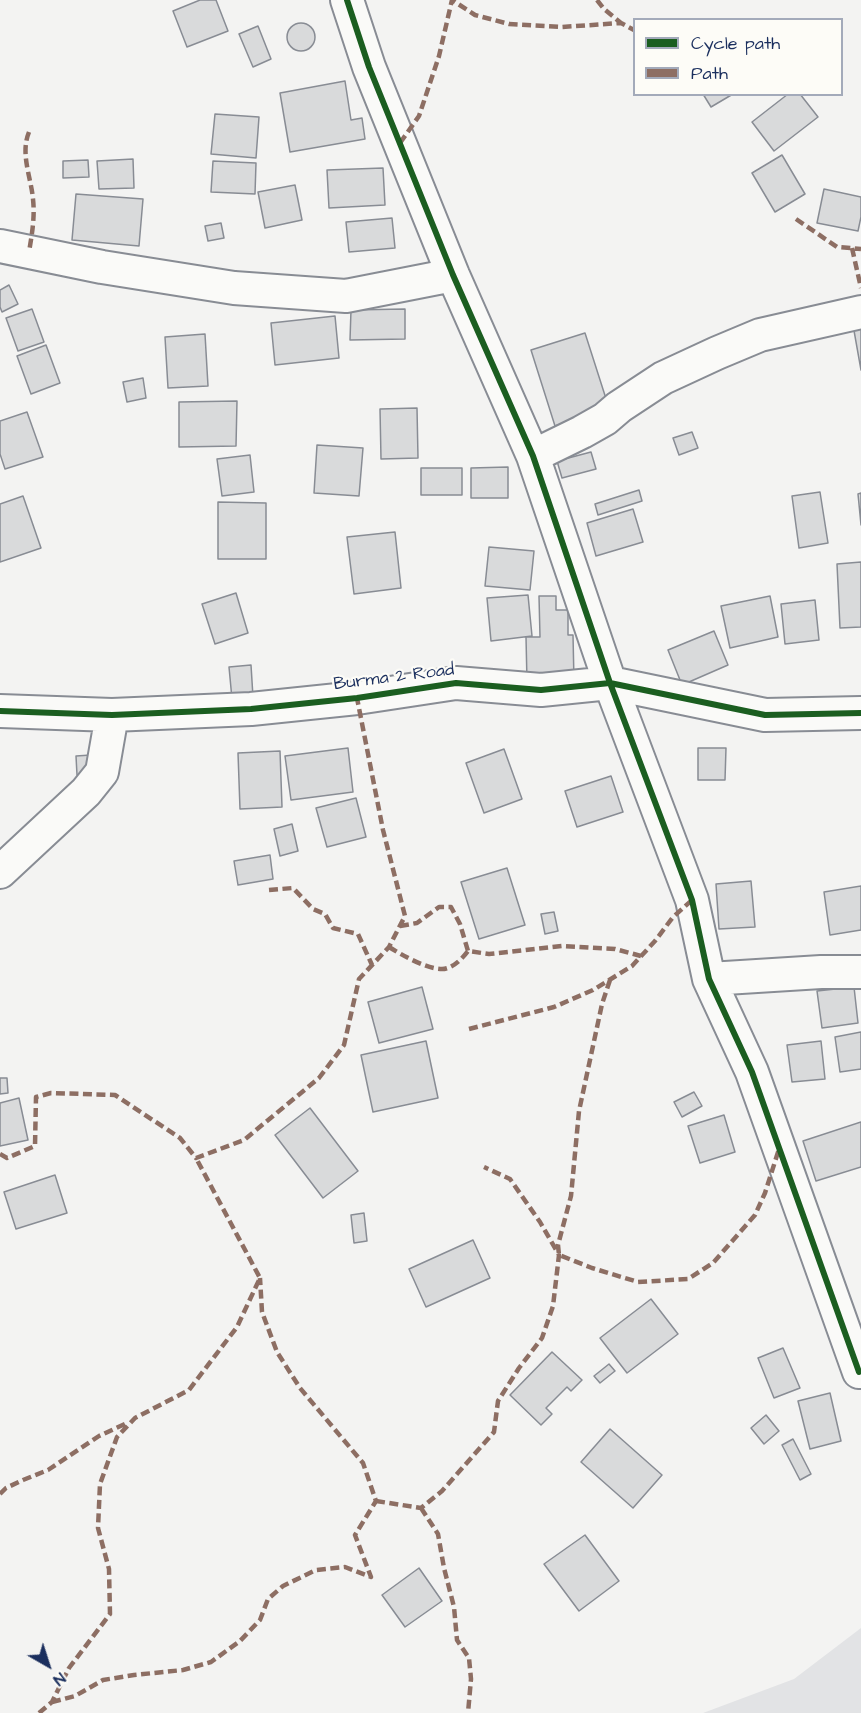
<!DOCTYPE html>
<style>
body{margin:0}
#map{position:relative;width:861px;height:1713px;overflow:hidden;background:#f3f3f2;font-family:"Architects Daughter",sans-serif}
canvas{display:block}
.legend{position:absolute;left:633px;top:18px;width:210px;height:78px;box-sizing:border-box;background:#fdfcf7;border:2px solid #a3aaba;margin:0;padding:8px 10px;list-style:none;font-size:18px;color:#1b2f5e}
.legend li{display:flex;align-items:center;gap:12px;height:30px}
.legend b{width:30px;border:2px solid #a3aaba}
.north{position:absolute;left:18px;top:1635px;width:60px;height:60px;-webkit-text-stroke:4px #fdfcf7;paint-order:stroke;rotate:141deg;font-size:16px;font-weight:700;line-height:24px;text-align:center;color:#1b2f5e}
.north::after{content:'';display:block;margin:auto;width:21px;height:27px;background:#1b2f5e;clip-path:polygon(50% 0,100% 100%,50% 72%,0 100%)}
</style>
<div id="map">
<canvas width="861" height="1713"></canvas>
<ul class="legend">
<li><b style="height:8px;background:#1b5e20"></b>Cycle path</li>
<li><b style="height:8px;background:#8d6e63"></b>Path</li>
</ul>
<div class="north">N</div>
</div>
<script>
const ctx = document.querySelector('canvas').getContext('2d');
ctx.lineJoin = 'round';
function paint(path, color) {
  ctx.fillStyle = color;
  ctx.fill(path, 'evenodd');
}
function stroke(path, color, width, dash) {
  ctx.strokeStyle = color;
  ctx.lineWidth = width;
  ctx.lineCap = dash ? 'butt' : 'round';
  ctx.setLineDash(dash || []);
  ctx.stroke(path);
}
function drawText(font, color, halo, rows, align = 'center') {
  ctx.font = font + ' "Architects Daughter",sans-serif';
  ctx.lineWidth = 4.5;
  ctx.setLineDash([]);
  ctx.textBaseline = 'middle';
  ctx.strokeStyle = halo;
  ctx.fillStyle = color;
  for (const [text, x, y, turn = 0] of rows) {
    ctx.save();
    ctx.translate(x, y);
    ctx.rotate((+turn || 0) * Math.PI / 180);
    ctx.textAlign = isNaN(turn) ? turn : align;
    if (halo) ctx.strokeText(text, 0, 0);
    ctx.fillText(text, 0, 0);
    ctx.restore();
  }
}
const green = new Path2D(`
 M861 1628V1713H703L794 1679Z`);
const building = new Path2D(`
 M200 0H216L228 31 187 47 173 11Z
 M287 37a14 14 0 1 1 28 0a14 14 0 1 1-28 0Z
 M258 26 271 59 253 67 239 34Z
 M345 81 351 120 362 118 365 139 290 152 280 93Z
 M703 94H733L711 107Z
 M788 94H800L818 117 774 151 752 122Z
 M215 114 259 117 256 158 211 154Z
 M782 155 805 194 775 212 752 173Z
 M133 159 134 188 99 189 97 161Z
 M88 160 89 177 63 178V161Z
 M213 161 256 163 255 194 211 192Z
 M383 168 385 205 329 208 327 170Z
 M295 185 302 220 265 228 258 192Z
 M824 189 861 197V217L858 231 817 223Z
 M76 194 143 199 139 246 72 240Z
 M392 218 395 248 349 252 346 222Z
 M221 223 224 238 208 241 205 226Z
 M9 285 18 304 2 312 0 307V290Z
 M32 309 44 342 18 351 6 318Z
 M405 309V339L350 340 351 310Z
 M335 316 339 358 275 365 271 323Z
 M861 324V370L853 325Z
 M585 333 609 408 555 426 531 350Z
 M205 334 208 386 168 388 165 337Z
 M46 345 60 383 31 394 17 356Z
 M143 378 146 398 127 402 123 382Z
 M237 401 236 446 179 447V402Z
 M417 408 418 458 381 459 380 409Z
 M27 412 43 457 5 469 0 454V421Z
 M692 432 698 448 679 455 673 438Z
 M317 445 363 448 359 496 314 493Z
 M591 452 596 469 562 478 557 461Z
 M250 455 254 492 222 496 217 459Z
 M508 467V498H471V468Z
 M421 468H462V495H421Z
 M639 490 642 501 598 515 595 504Z
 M820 492 828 543 799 548 792 496Z
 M861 493V525L858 494Z
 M23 496 41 548 0 562V504Z
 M218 502 266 503V559H218Z
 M633 509 643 542 596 556 587 523Z
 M395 532 401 588 354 594 347 537Z
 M489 547 534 551 530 590 485 586Z
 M861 562V627L840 628 837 564Z
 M236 593 248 633 215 644 202 604Z
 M528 595 532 636 491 641 487 598Z
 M539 596H556V610H568V635H573L574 681 527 682 526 637H540Z
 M770 596 778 637 730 648 721 606Z
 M815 600 819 640 785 644 781 604Z
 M714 631 728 665 682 685 668 650Z
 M251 665 253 697 232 699 229 667Z
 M348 748 353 792 291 800 285 756Z
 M698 748H726L725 780H698Z
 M504 749 522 799 484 813 466 763Z
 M280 751 282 807 240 809 238 753Z
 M91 755 92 774 77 775 76 756Z
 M611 776 623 812 577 827 565 791Z
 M356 798 366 837 327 847 316 808Z
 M292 824 298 851 280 856 274 829Z
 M270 855 273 879 238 885 234 861Z
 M507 868 525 925 479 939 461 882Z
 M751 881 755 927 719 929 716 884Z
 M861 886V930L830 935 824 892Z
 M554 912 558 931 545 934 541 914Z
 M422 987 433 1029 379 1043 368 1002Z
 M854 987 858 1023 822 1028 817 991Z
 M861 1032V1069L840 1072 835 1037Z
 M426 1041 438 1098 373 1112 361 1055Z
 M821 1041 825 1079 792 1082 787 1045Z
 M0 1078H7L8 1093 0 1094Z
 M694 1092 702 1106 682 1117 674 1102Z
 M19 1098 28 1140 0 1146V1103Z
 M310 1108 358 1171 323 1198 275 1135Z
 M724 1115 735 1152 700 1163 688 1126Z
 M861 1122V1167L816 1181 803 1141Z
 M55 1175 67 1213 16 1229 4 1192Z
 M364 1213 367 1241 354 1243 351 1215Z
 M473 1240 490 1278 426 1307 409 1269Z
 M651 1299 678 1334 627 1373 600 1338Z
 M783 1348 800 1388 774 1398 758 1358Z
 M552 1352 582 1380 571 1391 567 1387 546 1408 552 1414 541 1425 510 1395Z
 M609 1364 615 1371 600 1383 594 1376Z
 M830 1393 841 1441 810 1449 798 1401Z
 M766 1415 779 1431 764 1444 751 1428Z
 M610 1429 662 1475 633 1508 581 1462Z
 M793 1439 811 1474 800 1480 782 1445Z
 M585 1535 619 1581 579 1611 544 1564Z
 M419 1568 442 1601 405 1627 382 1595Z`);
const minor = new Path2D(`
 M347 0 369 67 453 275 533 456 610 683 692 900 709 979 752 1072 859 1372
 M0 246 102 267 234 288 346 296 453 275
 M533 456 582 432 605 419 619 407 663 378 717 353 760 335 861 312
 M0 711 112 715 251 709 357 698 456 683 541 690 610 683 765 715 861 713
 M0 872 86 792 102 772 112 715
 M709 979 821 972H861`);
const quiet = new Path2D(`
 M597 0 604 9 621 23
 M29 132C20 154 31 177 33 199 35 217 32 234 29 252
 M400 143 419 116 439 56 452 0 475 15 509 24 562 27 621 23 634 30
 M796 219 837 247 861 249
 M852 248 861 288
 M269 890 293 888 313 909 325 914 333 928 358 934 372 965
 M400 926 417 923 439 907H451L460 924 468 951 489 954 562 946 615 949 641 956
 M389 947C402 955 426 969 442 969 452 969 462 959 468 951
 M610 980 602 1004 579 1111 571 1196 558 1245 559 1255 592 1268 638 1282 688 1279 713 1263 755 1215 765 1193 779 1149
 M469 1029 554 1007 593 990 632 966 655 941 673 917 692 900
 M0 1154 7 1158 35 1146 36 1097 51 1093 115 1095 180 1138 196 1158 244 1140 319 1078 344 1045 359 979 389 947 405 916 383 830 357 698
 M0 1494 6 1488 23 1480 48 1470 99 1436 127 1423
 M376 1501 421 1508 442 1491 494 1432 498 1401 519 1368 542 1338 553 1306 559 1255 540 1222 510 1179 484 1167
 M421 1508 438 1534 444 1568 454 1607 457 1640 469 1658 471 1679 468 1713
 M52 1702 75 1696 103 1680 134 1675 183 1670 211 1662 240 1641 260 1620 268 1599 283 1586 316 1570 345 1567 371 1577 355 1535 376 1501 363 1463 300 1388 277 1352 262 1312 260 1278
 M39 1713 52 1702 69 1668 110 1614 109 1569 98 1528 100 1484 117 1437 135 1418 189 1390 237 1327 260 1278 196 1158`);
const cycleway = new Path2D(`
 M347 0 369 67 453 275 533 456 610 683 692 900 709 979 752 1072 859 1372
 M0 711 112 715 251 709 357 698 456 683 541 690 610 683 765 715 861 713`);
const streetNames = [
 ["Burma 2 Road",394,678,-7]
];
paint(green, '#e2e3e5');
paint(building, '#d9dadb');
stroke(building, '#888c94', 1.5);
stroke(minor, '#888c94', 36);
stroke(minor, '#fafaf8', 32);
stroke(quiet, '#8d6e63', 4.5, [9, 4.5]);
stroke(cycleway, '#1b5e20', 6);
drawText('18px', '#1b2f5e', '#fdfcf7', streetNames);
</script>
